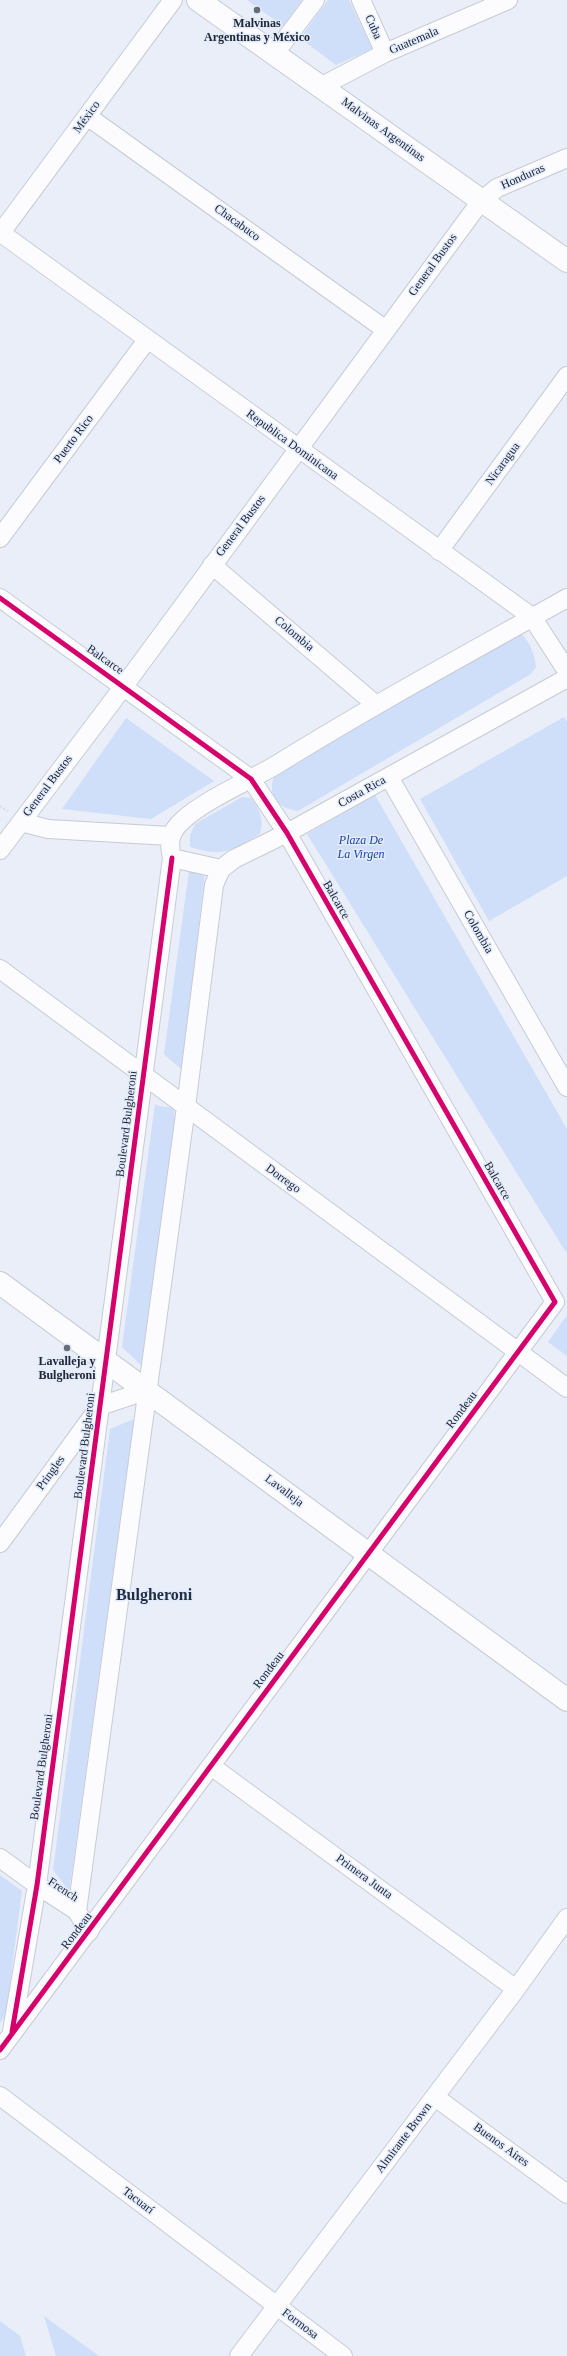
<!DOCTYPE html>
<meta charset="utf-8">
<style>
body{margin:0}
canvas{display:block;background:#e9eef8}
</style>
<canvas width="567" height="2356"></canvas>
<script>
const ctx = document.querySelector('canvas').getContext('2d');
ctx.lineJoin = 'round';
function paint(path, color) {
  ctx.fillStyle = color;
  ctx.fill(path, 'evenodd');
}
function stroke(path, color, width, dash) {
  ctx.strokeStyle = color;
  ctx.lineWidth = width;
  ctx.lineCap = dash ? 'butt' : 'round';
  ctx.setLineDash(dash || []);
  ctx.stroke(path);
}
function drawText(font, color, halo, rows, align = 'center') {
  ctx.font = font + ' Georgia,serif';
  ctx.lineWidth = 3;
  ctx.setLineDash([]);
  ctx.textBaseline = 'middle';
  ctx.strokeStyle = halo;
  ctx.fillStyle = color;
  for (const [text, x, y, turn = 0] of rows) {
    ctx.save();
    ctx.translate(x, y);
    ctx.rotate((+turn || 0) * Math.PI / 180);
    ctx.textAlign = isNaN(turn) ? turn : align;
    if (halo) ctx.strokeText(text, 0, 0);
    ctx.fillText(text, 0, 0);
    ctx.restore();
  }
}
const green = new Path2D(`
 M247 0H302L283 26Z
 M328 0H349L372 49 336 65 300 38Z
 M517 629C529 641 534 650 536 667L531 674 298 811C275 807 267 795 275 773Z
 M564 717 567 722V876L489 921 420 799Z
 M126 718 214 781 151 819 62 809Z
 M375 795 567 1129V1254L307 834Z
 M242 797 251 798C260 809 264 819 260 834 231 850 225 858 190 847V835L195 824Z
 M189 871 205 872 182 1070 164 1054Z
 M155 1104 159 1106 175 1108 174 1116 176 1118 141 1365 122 1347Z
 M567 1315V1356L548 1342Z
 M134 1419 73 1865 69 1891 53 1870 110 1429Z
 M0 1875 22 1891 6 2014 0 2023Z
 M44 2316 99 2356H56Z
 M0 2321 20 2336 26 2356H0Z`);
const path = new Path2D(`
 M0 806 8 811`);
const street = new Path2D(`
 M361 0 385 53
 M275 53 315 0
 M322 86 385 53 508 0
 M87 116 386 330
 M1 233 532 617 567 671
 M0 234 173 0
 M0 538 147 340
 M439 551 567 376
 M212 565 375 704
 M0 598 251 779 287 833 555 1302 0 2050
 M567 598C469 653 371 706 276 765 249 781 204 800 182 821 170 832 168 842 172 858L221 869 234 859 287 833 567 678
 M389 777 567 1087
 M21 822 48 829 170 836
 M0 850 124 686 481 201 497 188 567 158
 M0 969 567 1388
 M0 1543 100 1406 148 1390
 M211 1766 516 1989
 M0 1858 37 1885 77 1911
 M89 1932 77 1911 186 1107 214 885 221 869
 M12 2031 37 1885 172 858
 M0 2096 343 2356
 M435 2097 567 2194
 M239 2356 516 1989 567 1918`);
const secondary = new Path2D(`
 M198 0 567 261
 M0 1283 567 1700`);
const cycleway = new Path2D(`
 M0 598 251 779 287 833 555 1302 0 2050
 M12 2032 37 1885 172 858`);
const markers = [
 [257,10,4,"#676d77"],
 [67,1348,4,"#676d77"]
];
const poiNames = [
 ["Malvinas",257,24],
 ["Argentinas y México",257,38],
 ["Lavalleja y",67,1362],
 ["Bulgheroni",67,1376]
];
const streetNames = [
 ["Cuba",373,27,66],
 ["Guatemala",414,41,-23],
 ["México",87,117,-54],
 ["Malvinas Argentinas",383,130,36],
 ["Honduras",523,177,-24],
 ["Chacabuco",237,223,36],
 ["General Bustos",433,265,-54],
 ["Puerto Rico",74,439,-53],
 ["Republica Dominicana",292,445,36],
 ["Nicaragua",503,464,-54],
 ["General Bustos",241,526,-53],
 ["Colombia",294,634,40],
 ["Balcarce",105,660,35],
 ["General Bustos",48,786,-53],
 ["Costa Rica",362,792,-29],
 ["Balcarce",336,900,60],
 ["Colombia",478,932,60],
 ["Boulevard Bulgheroni",127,1124,-83],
 ["Dorrego",283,1179,36],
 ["Balcarce",497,1181,60],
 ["Rondeau",462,1410,-53],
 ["Boulevard Bulgheroni",85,1446,-83],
 ["Pringles",51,1473,-54],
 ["Lavalleja",284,1491,37],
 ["Rondeau",269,1670,-53],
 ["Boulevard Bulgheroni",42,1767,-82],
 ["Primera Junta",364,1877,36],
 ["French",63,1890,33],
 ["Rondeau",77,1931,-53],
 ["Almirante Brown",404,2138,-53],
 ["Buenos Aires",501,2145,36],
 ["Tacuarí",138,2201,37],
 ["Formosa",300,2324,37]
];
const parkNames = [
 ["Plaza De",361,841],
 ["La Virgen",361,855]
];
const districtNames = [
 ["Bulgheroni",154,1596]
];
paint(green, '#cfdef9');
stroke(street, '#c6cbd4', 20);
stroke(secondary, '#c6cbd4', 24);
stroke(path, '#dbdde0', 2.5, [2, 2]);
stroke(street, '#fcfcfe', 18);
stroke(secondary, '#fcfcfe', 22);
stroke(cycleway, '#d6006c', 5);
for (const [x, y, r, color] of markers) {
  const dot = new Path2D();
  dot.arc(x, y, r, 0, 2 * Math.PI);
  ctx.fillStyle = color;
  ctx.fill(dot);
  stroke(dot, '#e3ecfe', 1.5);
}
drawText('bold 12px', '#212731', '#e3ecfe', poiNames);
drawText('12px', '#212731', '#e3ecfe', streetNames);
drawText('italic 12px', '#1943a0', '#e3ecfe', parkNames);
drawText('bold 16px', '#212d43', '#e3ecfe', districtNames);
</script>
